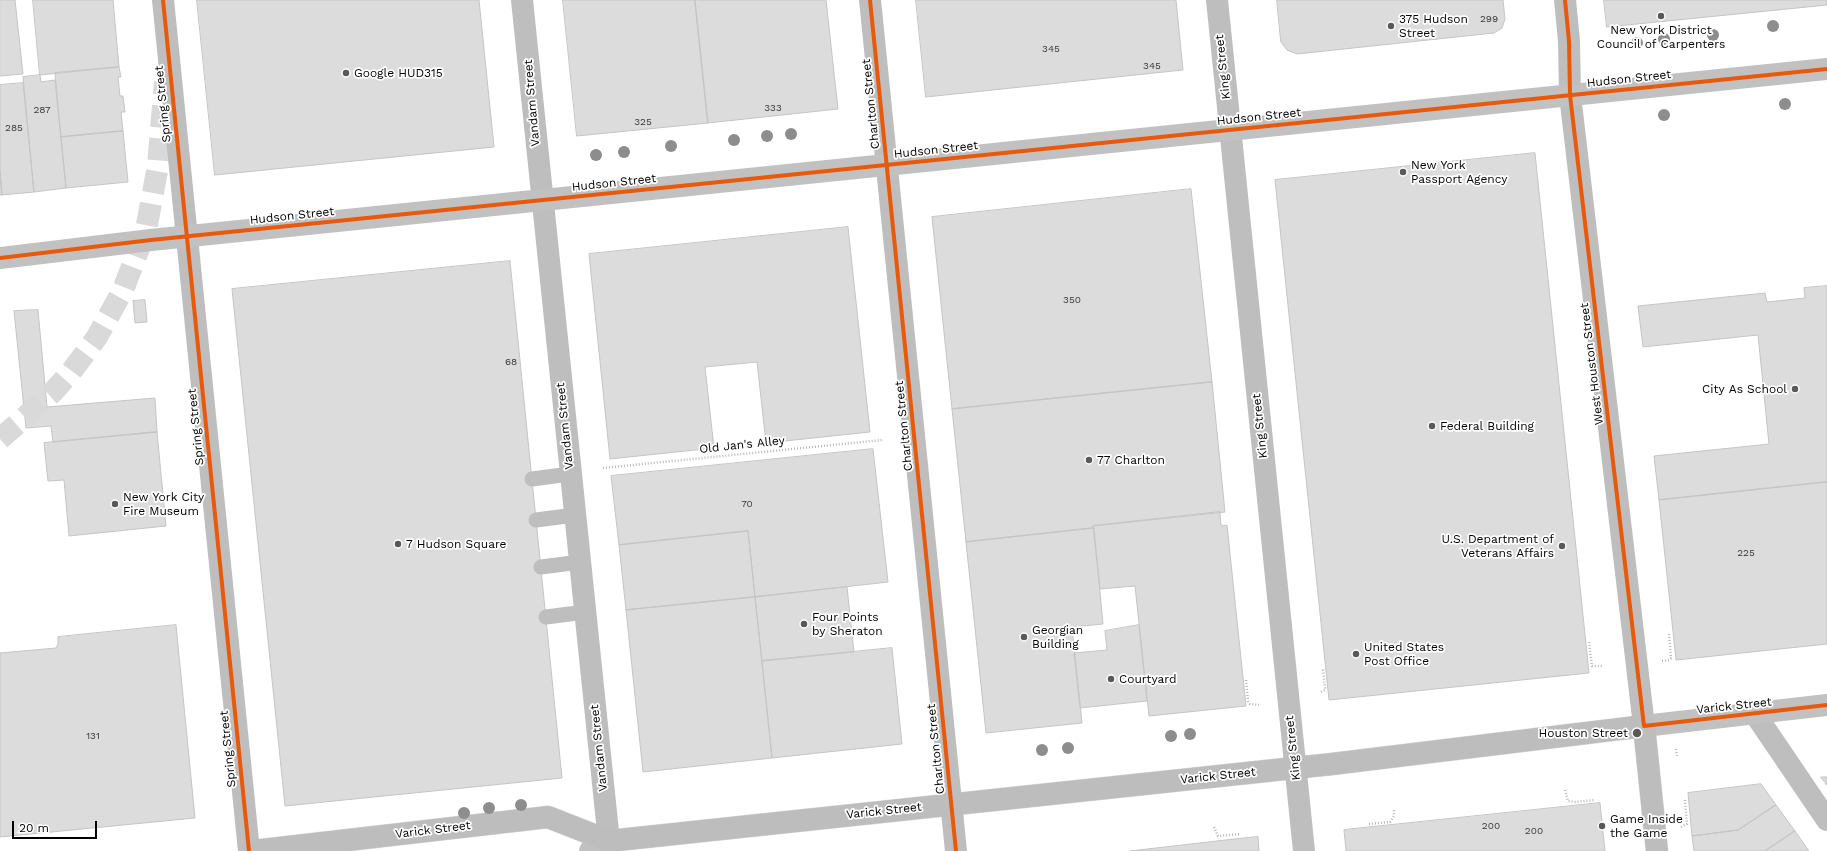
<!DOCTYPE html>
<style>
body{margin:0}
#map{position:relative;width:1827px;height:851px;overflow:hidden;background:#fff;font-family:"Work Sans",sans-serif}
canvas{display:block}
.scale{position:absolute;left:12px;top:821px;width:85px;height:18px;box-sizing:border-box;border:2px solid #000;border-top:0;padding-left:5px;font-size:12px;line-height:14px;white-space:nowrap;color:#000;-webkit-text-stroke:3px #fff;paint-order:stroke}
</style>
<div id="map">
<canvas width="1827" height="851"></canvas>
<div class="scale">20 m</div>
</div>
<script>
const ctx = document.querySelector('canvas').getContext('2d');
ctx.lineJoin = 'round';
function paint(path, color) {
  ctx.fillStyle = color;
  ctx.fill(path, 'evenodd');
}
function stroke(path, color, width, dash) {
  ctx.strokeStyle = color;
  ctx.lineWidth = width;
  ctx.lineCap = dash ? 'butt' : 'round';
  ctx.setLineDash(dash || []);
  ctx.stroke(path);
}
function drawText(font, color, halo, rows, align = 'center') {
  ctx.font = font + ' "Work Sans",sans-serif';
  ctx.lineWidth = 3.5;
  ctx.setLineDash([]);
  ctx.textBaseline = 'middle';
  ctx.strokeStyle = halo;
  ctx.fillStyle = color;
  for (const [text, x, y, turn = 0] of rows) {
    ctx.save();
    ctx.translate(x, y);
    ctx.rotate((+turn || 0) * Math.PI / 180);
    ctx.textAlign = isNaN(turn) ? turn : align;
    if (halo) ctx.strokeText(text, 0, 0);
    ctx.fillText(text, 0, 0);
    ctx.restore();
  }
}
const building = new Path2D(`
 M0 0H15L23 74 0 76Z
 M33 0H113L119 67 40 75Z
 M197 0H479L494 147 215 175Z
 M563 0H695L708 123 577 136Z
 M695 0H826L838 109 708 123Z
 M916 0H1176L1183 70 926 97Z
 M1277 0H1503L1505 19 1502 28 1494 33 1297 54 1287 50 1281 42Z
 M1604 0H1827V5L1607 27Z
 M119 67 121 77H118L120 96H123L125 112H121L123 131 61 137 55 73Z
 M40 75 41 82 55 80 66 188 34 192 23 77Z
 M23 83 34 192 2 195 0 171V85Z
 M123 131 128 182 66 188 61 137Z
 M1535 153 1589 673 1329 700 1275 180Z
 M0 171 2 195H0Z
 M1191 189 1212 382 952 409 932 217Z
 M848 227 870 432 766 443 757 362 705 367 714 448 610 459 589 254Z
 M510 261 562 778 285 806 232 289Z
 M1827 286V482L1659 500 1654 456 1769 444 1758 335 1643 347 1638 306 1765 293 1767 302 1805 298 1804 288Z
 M145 300 147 322 135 323 133 301Z
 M38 310 47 407 155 398 157 432 53 442 51 426 26 428 14 311Z
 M1212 382 1225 512 1093 526 1094 528 966 542 952 409Z
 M157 432 166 526 69 536 64 480 48 481 44 443Z
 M873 449 888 582 755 597 748 531 619 545 611 476Z
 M1827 482V644L1676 660 1659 500Z
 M1220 512 1221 526 1227 525 1246 706 1149 716 1135 586 1100 589 1093 526Z
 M1094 528 1103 624 1072 627 1082 723 986 733 966 542Z
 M748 531 755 597 626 610 619 545Z
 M847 587 854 652 762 661 755 597Z
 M755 597 772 758 643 772 626 610Z
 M176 625 195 818 0 837V653L56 648 58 644V637Z
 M1139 625 1147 701 1080 708 1074 653 1107 650 1105 631Z
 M892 648 902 744 772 758 762 661Z
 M1821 777H1827V785Z
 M1761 784 1776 805 1738 830 1692 836 1688 793Z
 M1600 803 1605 851H1346L1344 830Z
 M1776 805 1795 831 1765 851H1694L1692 836 1738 830Z
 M1795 831 1809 851H1765Z
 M1258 837 1259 851H1130L1243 838Z`);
const motorwayTunnel = new Path2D(`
 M0 439 52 393 71 372 97 337 123 290 146 230 158 166 165 82`);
const path = new Path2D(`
 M603 468 882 440
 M1589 642 1592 666H1603
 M1662 661 1669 660 1671 658 1669 633
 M1246 680 1248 701 1250 704 1259 705
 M1321 692 1325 690V688L1323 669
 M1676 749 1677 756
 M1565 790 1568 801 1576 802 1594 800
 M1369 824 1390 822 1394 816V809
 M1214 827 1218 836 1241 834
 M1681 827 1687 824 1685 800`);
const service = new Path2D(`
 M532 479 570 474
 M536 520 575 515
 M541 567 580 562
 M546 617 585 612`);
const minor = new Path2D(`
 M163 0 249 851
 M522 0 610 851
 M870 0 956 851
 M1217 0 1304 851
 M1755 714 1827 820`);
const tertiary = new Path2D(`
 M1565 0 1569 41 1570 95 1644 726`);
const secondary = new Path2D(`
 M0 258 151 240 1827 69
 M1644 726 1827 705
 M590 851 609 841`);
const primary = new Path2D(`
 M253 851 548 817 609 841 1332 764 1644 726 1657 851`);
const cycleway = new Path2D(`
 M163 0 249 851
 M870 0 956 851
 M1565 0 1569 41 1570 95 1644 726 1827 705
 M0 258 151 240 1827 69`);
const trees = [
 [1773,26],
 [1713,35],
 [1664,39],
 [1637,43],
 [1785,104],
 [1664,115],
 [791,134],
 [767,136],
 [734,140],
 [671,146],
 [624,152],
 [596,155],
 [1190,734],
 [1171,736],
 [1068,748],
 [1042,750],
 [521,805],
 [489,808],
 [464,813]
];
const markers = [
 [1661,16,4,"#595959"],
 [1391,26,4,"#595959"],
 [346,73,4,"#595959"],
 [1403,172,4,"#595959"],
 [1795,389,4,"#595959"],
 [1432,426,4,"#595959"],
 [1089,460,4,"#595959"],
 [115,504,4,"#595959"],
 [398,544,4,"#595959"],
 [1562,546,4,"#595959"],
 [804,624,4,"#595959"],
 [1024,637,4,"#595959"],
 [1356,654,4,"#595959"],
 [1111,679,4,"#595959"],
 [1637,733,5,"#595959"],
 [1602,826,4,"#595959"]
];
const numberNames = [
 ["299",1489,19],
 ["345",1051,49],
 ["345",1152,66],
 ["333",773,108],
 ["287",42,110],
 ["325",643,122],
 ["285",14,128],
 ["350",1072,300],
 ["68",511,362],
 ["70",747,504],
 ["225",1746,553],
 ["131",93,736],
 ["200",1491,826],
 ["200",1534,831]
];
const poiNames = [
 ["375 Hudson",1399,19],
 ["Street",1399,33],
 ["New York District",1661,30,"center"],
 ["Council of Carpenters",1661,44,"center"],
 ["Google HUD315",354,73],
 ["New York",1411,165],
 ["Passport Agency",1411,179],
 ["City As School",1787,389,"right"],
 ["Federal Building",1440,426],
 ["77 Charlton",1097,460],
 ["New York City",123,497],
 ["Fire Museum",123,511],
 ["U.S. Department of",1554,539,"right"],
 ["Veterans Affairs",1554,553,"right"],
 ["7 Hudson Square",406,544],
 ["Four Points",812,617],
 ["by Sheraton",812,631],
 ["Georgian",1032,630],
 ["Building",1032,644],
 ["United States",1364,647],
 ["Post Office",1364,661],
 ["Courtyard",1119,679],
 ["Houston Street",1628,733,"right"],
 ["Game Inside",1610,819],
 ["the Game",1610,833]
];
const streetNames = [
 ["King Street",1223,67,-96],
 ["Hudson Street",1629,79,-6],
 ["Vandam Street",532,103,-95],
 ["Spring Street",163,104,-96],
 ["Charlton Street",871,104,-96],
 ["Hudson Street",1259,117,-6],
 ["Hudson Street",936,150,-6],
 ["Hudson Street",614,183,-6],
 ["Hudson Street",292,216,-6],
 ["West Houston Street",1592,364,-97],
 ["Vandam Street",565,426,-96],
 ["Charlton Street",904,426,-96],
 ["King Street",1260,426,-96],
 ["Spring Street",196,427,-96],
 ["Old Jan's Alley",742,445,-6],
 ["Varick Street",1734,706,-6],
 ["Vandam Street",599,748,-96],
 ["King Street",1293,748,-96],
 ["Spring Street",228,749,-96],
 ["Charlton Street",936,749,-96],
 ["Varick Street",1218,776,-6],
 ["Varick Street",884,811,-6],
 ["Varick Street",433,830,-7]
];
paint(building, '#dcdcdc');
stroke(building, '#c5c5c5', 1);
stroke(motorwayTunnel, '#d9d9d9', 22, [22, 11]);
stroke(primary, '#dbdbdb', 23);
stroke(path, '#b8b8b8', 2.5, [1, 2]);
stroke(service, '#bebebe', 15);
stroke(minor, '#bebebe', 22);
stroke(tertiary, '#bebebe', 22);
stroke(secondary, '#c1c1c1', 22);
stroke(primary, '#bdbdbd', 22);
stroke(cycleway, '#e8590c', 4);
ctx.fillStyle = '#8d8d8d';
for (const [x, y] of trees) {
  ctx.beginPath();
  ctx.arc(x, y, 6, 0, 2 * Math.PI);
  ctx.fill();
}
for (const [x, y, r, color] of markers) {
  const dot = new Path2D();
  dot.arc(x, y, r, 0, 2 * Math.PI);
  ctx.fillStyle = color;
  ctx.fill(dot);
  stroke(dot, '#fff', 1.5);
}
drawText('10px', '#373737', null, numberNames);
drawText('12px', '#000', '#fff', poiNames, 'left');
drawText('12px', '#000', '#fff', streetNames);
</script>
